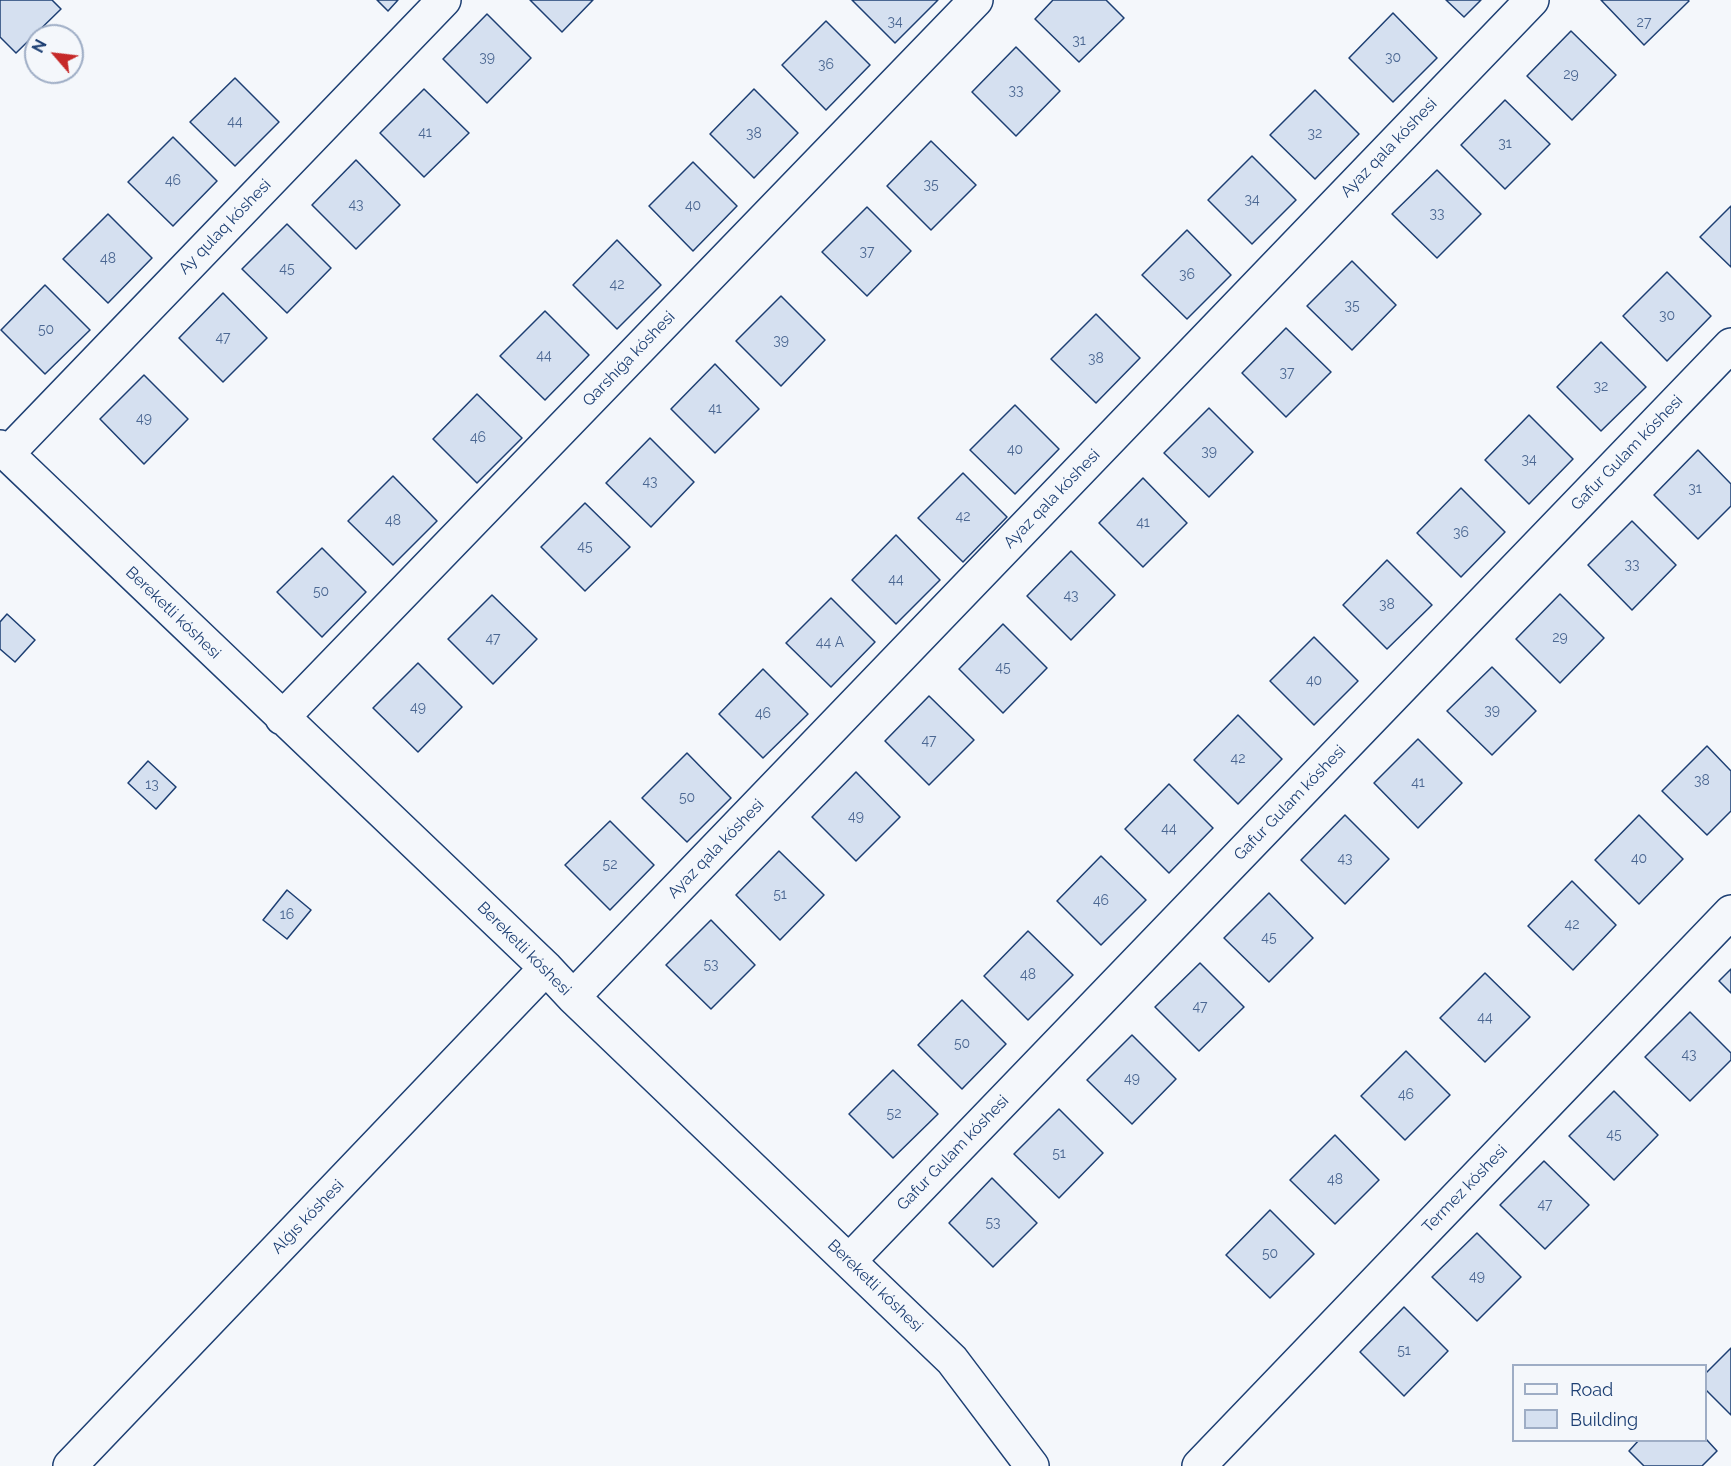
<!DOCTYPE html>
<meta charset="utf-8">
<style>
body{margin:0}
#map{position:relative;width:1731px;height:1466px;overflow:hidden;background:#f4f7fb;font-family:Raleway,sans-serif}
canvas{display:block}
.legend{position:absolute;left:1512px;top:1364px;width:195px;height:78px;box-sizing:border-box;background:#f4f7fb;border:2px solid #9eadc5;margin:0;padding:8px 10px;list-style:none;font-size:18px;color:#1d3f73}
.legend li{display:flex;align-items:center;gap:12px;height:30px}
.legend b{width:30px;border:2px solid #9eadc5}
.north{position:absolute;left:24px;top:24px;width:60px;height:60px;box-sizing:border-box;background:#f4f7fb;border:2px solid #9eadc5;border-radius:50%;rotate:298deg;font-size:16px;font-weight:700;line-height:24px;text-align:center;color:#1d3f73}
.north::after{content:'';display:block;margin:auto;width:21px;height:27px;background:#c62828;clip-path:polygon(50% 0,100% 100%,50% 72%,0 100%)}
</style>
<div id="map">
<canvas width="1731" height="1466"></canvas>
<ul class="legend">
<li><b style="height:8px;background:#f4f7fb"></b>Road</li>
<li><b style="height:16px;background:#d5e0f0"></b>Building</li>
</ul>
<div class="north">N</div>
</div>
<script>
const ctx = document.querySelector('canvas').getContext('2d');
ctx.lineJoin = 'round';
function paint(path, color) {
  ctx.fillStyle = color;
  ctx.fill(path, 'evenodd');
}
function stroke(path, color, width, dash) {
  ctx.strokeStyle = color;
  ctx.lineWidth = width;
  ctx.lineCap = dash ? 'butt' : 'round';
  ctx.setLineDash(dash || []);
  ctx.stroke(path);
}
function drawText(font, color, halo, rows, align = 'center') {
  ctx.font = font + ' Raleway,sans-serif';
  ctx.lineWidth = 4.5;
  ctx.setLineDash([]);
  ctx.textBaseline = 'middle';
  ctx.strokeStyle = halo;
  ctx.fillStyle = color;
  for (const [text, x, y, turn = 0] of rows) {
    ctx.save();
    ctx.translate(x, y);
    ctx.rotate((+turn || 0) * Math.PI / 180);
    ctx.textAlign = isNaN(turn) ? turn : align;
    if (halo) ctx.strokeText(text, 0, 0);
    ctx.fillText(text, 0, 0);
    ctx.restore();
  }
}
const building = new Path2D(`
 M0 0H52L61 9 16 53 0 37Z
 M377 0H398L388 11Z
 M530 0H593L562 32Z
 M852 0H938L895 43Z
 M1053 0H1106L1124 18 1079 62 1035 19Z
 M1446 0H1481L1464 17Z
 M1601 0H1688L1689 1 1644 45Z
 M1393 13 1437 58 1393 102 1349 58Z
 M487 14 531 58 487 103 443 59Z
 M826 21 870 65 826 110 782 65Z
 M1571 31 1616 75 1572 120 1527 76Z
 M1016 47 1060 91 1016 136 972 92Z
 M235 78 279 122 235 166 190 122Z
 M424 89 469 133 424 177 380 133Z
 M754 89 798 133 754 178 710 134Z
 M1315 90 1359 134 1315 179 1270 135Z
 M1505 100 1550 144 1505 189 1461 145Z
 M173 137 217 181 173 226 128 182Z
 M931 141 976 185 931 230 887 186Z
 M1252 156 1296 200 1252 244 1208 200Z
 M356 160 400 205 356 249 312 205Z
 M693 162 737 206 693 251 649 206Z
 M1437 170 1481 214 1437 258 1392 214Z
 M1731 206V267L1700 237Z
 M867 207 911 251 867 296 822 252Z
 M108 214 152 258 108 303 63 259Z
 M287 224 331 268 287 313 242 269Z
 M1187 230 1231 275 1187 319 1142 275Z
 M617 240 661 285 617 329 573 285Z
 M1352 261 1396 305 1352 350 1307 306Z
 M1667 272 1711 316 1667 361 1623 316Z
 M45 285 90 330 45 374 1 330Z
 M223 293 267 338 223 382 179 338Z
 M781 296 825 340 781 386 736 341Z
 M545 311 589 355 545 400 500 356Z
 M1096 314 1140 358 1096 403 1051 359Z
 M1286 328 1331 372 1286 417 1242 373Z
 M1601 342 1646 387 1601 431 1557 387Z
 M715 364 759 409 715 453 671 409Z
 M144 375 188 419 144 464 100 419Z
 M477 394 522 438 477 483 433 439Z
 M1015 405 1059 449 1015 494 970 450Z
 M1209 408 1253 452 1209 497 1164 453Z
 M1529 415 1573 459 1529 504 1485 460Z
 M650 438 694 482 651 527 606 483Z
 M1698 450 1731 484V506L1698 539 1654 495Z
 M963 473 1007 517 963 562 918 518Z
 M393 476 437 521 393 565 348 521Z
 M1143 478 1187 523 1143 567 1099 523Z
 M1461 488 1505 532 1461 577 1417 533Z
 M585 503 630 547 585 591 541 547Z
 M1632 521 1676 565 1632 610 1588 565Z
 M896 535 940 580 896 624 852 580Z
 M322 548 366 592 322 637 277 592Z
 M1071 551 1115 595 1071 640 1027 596Z
 M1387 560 1432 605 1387 649 1343 605Z
 M1560 594 1604 638 1560 683 1516 639Z
 M492 595 537 639 493 684 448 639Z
 M831 598 875 642 831 687 786 643Z
 M7 614 35 640 15 662 0 649V622Z
 M1003 624 1047 668 1003 713 959 669Z
 M1314 637 1358 681 1314 725 1270 681Z
 M418 663 462 707 418 752 373 708Z
 M1492 667 1536 711 1492 755 1447 711Z
 M763 669 808 714 763 758 719 714Z
 M929 696 974 740 929 785 885 741Z
 M1238 715 1282 759 1238 804 1194 760Z
 M1418 739 1462 783 1418 828 1374 783Z
 M1707 746 1731 771V811L1707 835 1662 791Z
 M687 753 731 798 687 842 642 798Z
 M148 761 176 787 156 809 128 783Z
 M856 772 900 817 856 861 812 817Z
 M1169 784 1213 828 1169 873 1125 829Z
 M1345 815 1389 859 1345 904 1301 860Z
 M1639 815 1683 859 1639 904 1595 860Z
 M610 821 654 865 610 910 565 865Z
 M779 851 824 895 780 940 736 895Z
 M1101 856 1146 900 1101 945 1057 901Z
 M1572 881 1616 925 1573 970 1528 926Z
 M287 890 311 910 287 939 263 920Z
 M1269 893 1313 938 1269 982 1224 938Z
 M711 920 755 965 711 1009 666 965Z
 M1028 931 1073 975 1028 1020 984 976Z
 M1200 963 1244 1007 1199 1051 1155 1007Z
 M1731 969V993L1719 981Z
 M1485 973 1530 1017 1485 1062 1440 1018Z
 M962 1000 1006 1044 962 1089 918 1045Z
 M1690 1012 1731 1053V1060L1690 1101 1645 1057Z
 M1132 1035 1176 1079 1132 1124 1087 1080Z
 M1406 1051 1450 1095 1405 1140 1361 1096Z
 M893 1070 938 1114 893 1158 849 1114Z
 M1614 1091 1658 1135 1614 1180 1569 1136Z
 M1059 1109 1103 1153 1059 1198 1014 1154Z
 M1335 1135 1379 1180 1335 1224 1290 1180Z
 M1544 1161 1589 1205 1545 1249 1500 1205Z
 M992 1178 1037 1223 993 1267 949 1223Z
 M1270 1210 1314 1254 1270 1298 1226 1255Z
 M1477 1233 1521 1277 1477 1321 1432 1277Z
 M1404 1307 1448 1351 1404 1396 1360 1352Z
 M1731 1348V1415L1706 1390V1373Z
 M1706 1439 1717 1451 1702 1466H1644L1629 1451 1639 1440H1706Z`);
const minor = new Path2D(`
 M0 447 546 968 573 997 952 1360 1032 1466
 M7 454 444 0
 M282 718 976 0
 M573 997 1532 0
 M849 1261 1731 345
 M70 1466 546 968
 M1199 1466 1731 912`);
const numberNames = [
 ["34",895,22],
 ["27",1644,23],
 ["31",1079,41],
 ["39",487,58],
 ["30",1393,58],
 ["36",826,65],
 ["29",1571,75],
 ["33",1016,91],
 ["44",235,122],
 ["41",425,133],
 ["38",754,134],
 ["32",1315,134],
 ["31",1505,144],
 ["46",173,181],
 ["35",931,185],
 ["34",1252,200],
 ["43",356,205],
 ["40",693,206],
 ["33",1437,214],
 ["37",867,252],
 ["48",108,259],
 ["45",287,269],
 ["36",1187,275],
 ["42",617,285],
 ["35",1352,306],
 ["30",1667,316],
 ["50",46,330],
 ["47",223,338],
 ["39",781,341],
 ["44",544,356],
 ["38",1096,359],
 ["37",1287,373],
 ["32",1601,387],
 ["41",715,409],
 ["49",144,419],
 ["46",478,438],
 ["40",1015,450],
 ["39",1209,452],
 ["34",1529,460],
 ["43",650,482],
 ["31",1695,489],
 ["42",963,517],
 ["48",393,521],
 ["41",1143,523],
 ["36",1461,533],
 ["45",585,547],
 ["33",1632,565],
 ["44",896,580],
 ["50",321,592],
 ["43",1071,596],
 ["38",1387,605],
 ["29",1560,638],
 ["47",493,639],
 ["44 А",830,643],
 ["45",1003,668],
 ["40",1314,681],
 ["49",418,708],
 ["39",1492,711],
 ["46",763,714],
 ["47",929,741],
 ["42",1238,759],
 ["38",1702,781],
 ["41",1418,783],
 ["13",152,785],
 ["50",687,798],
 ["49",856,817],
 ["44",1169,829],
 ["43",1345,859],
 ["40",1639,859],
 ["52",610,865],
 ["51",780,895],
 ["46",1101,901],
 ["16",287,915],
 ["42",1572,925],
 ["45",1269,938],
 ["53",711,965],
 ["48",1028,975],
 ["47",1200,1007],
 ["44",1485,1018],
 ["50",962,1044],
 ["43",1689,1055],
 ["49",1132,1079],
 ["46",1406,1095],
 ["52",894,1114],
 ["45",1614,1135],
 ["51",1059,1154],
 ["48",1335,1180],
 ["47",1545,1205],
 ["53",993,1223],
 ["50",1270,1254],
 ["49",1477,1277],
 ["51",1404,1351]
];
const streetNames = [
 ["Ayaz qala kóshesi",1389,148,-46],
 ["Ay qulaq kóshesi",225,227,-46],
 ["Qarshıǵa kóshesi",629,359,-46],
 ["Gafur Gulam kóshesi",1627,453,-46],
 ["Ayaz qala kóshesi",1052,499,-46],
 ["Bereketli kóshesi",173,613,44],
 ["Gafur Gulam kóshesi",1290,803,-46],
 ["Ayaz qala kóshesi",716,849,-46],
 ["Bereketli kóshesi",524,949,45],
 ["Gafur Gulam kóshesi",953,1153,-46],
 ["Termez kóshesi",1465,1189,-46],
 ["Alǵıs kóshesi",308,1217,-46],
 ["Bereketli kóshesi",875,1286,44]
];
paint(building, '#d5e0f0');
stroke(building, '#1d3f73', 1.5);
stroke(minor, '#1d3f73', 36);
stroke(minor, '#f4f7fb', 33);
drawText('14px', '#4b6792', null, numberNames);
drawText('16px', '#1d3f73', '#f4f7fb', streetNames);
</script>
